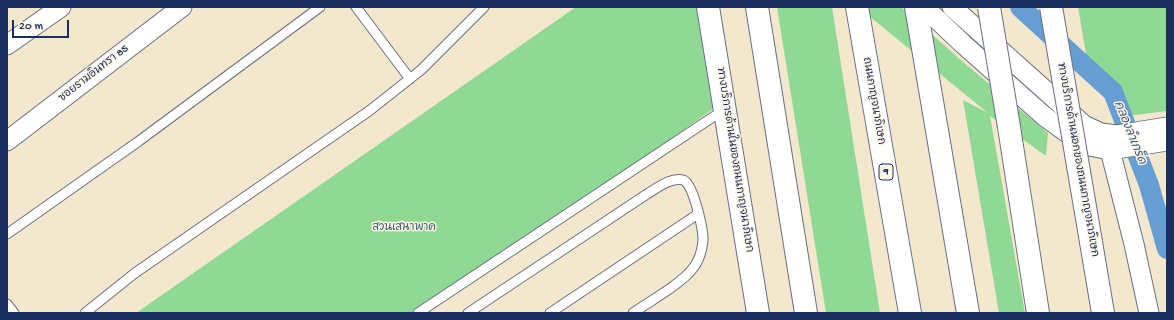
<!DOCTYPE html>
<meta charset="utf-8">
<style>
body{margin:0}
#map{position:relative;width:1174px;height:320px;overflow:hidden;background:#f3e8cd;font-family:"Gochi Hand",sans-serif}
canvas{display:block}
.frame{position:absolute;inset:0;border:8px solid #1b2f5e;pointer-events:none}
.scale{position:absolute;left:12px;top:20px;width:57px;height:18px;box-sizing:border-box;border:2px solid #1b2f5e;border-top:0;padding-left:5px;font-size:12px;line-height:14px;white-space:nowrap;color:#1b2f5e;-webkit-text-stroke:3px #fcf5e5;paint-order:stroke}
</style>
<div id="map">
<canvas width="1174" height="320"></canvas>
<div class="frame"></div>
<div class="scale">20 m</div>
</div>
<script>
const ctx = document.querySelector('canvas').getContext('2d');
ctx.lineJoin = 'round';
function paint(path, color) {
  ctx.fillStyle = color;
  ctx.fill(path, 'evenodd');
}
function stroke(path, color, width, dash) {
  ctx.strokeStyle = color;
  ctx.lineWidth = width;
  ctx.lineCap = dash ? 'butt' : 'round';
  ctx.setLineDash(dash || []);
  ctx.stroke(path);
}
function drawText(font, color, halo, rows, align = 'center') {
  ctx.font = font + ' "Gochi Hand","Playpen Sans Thai",sans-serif';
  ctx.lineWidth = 3;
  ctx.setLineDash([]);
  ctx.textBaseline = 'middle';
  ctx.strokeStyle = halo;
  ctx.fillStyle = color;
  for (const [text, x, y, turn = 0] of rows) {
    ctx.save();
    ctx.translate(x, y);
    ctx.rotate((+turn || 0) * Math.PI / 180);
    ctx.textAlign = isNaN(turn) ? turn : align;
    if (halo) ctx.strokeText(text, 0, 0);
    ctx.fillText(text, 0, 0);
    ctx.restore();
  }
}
const green = new Path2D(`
 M576 7H696L717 106 428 313H136Z
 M777 7H832L880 313H826Z
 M858 7H901L963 62 1048 133 1046 156 990 116 1025 313H999L963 100 988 113Z
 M1078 7H1167V111L1128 116 1115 84 1087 60Z`);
const canal = new Path2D(`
 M1020 7 1113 92 1149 185 1167 249`);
const service = new Path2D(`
 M356 7 410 79
 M7 234 139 141 320 7
 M7 304 14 313
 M85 313 135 273 369 111 421 70 484 7
 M418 313 725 109
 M468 313 647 194C657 188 671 177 683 180 693 182 703 229 703 239 703 244 701 254 698 260 690 280 651 300 633 313
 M550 313 698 214`);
const minor = new Path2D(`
 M924 7 963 44 1044 116 1084 145 1110 150 1167 141
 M952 7 1084 125 1101 133 1117 135 1167 127
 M7 45 61 7
 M7 141 182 7
 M1110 150 1134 244 1149 313`);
const secondary = new Path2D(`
 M708 7 758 313
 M1091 242 1103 313`);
const motorway = new Path2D(`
 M757 7 806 313
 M857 7 910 313
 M916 7 968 313
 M1009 127 1038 313`);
const secondaryBridge = new Path2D(`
 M1051 7 1091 242`);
const motorwayBridge = new Path2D(`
 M989 7 1009 127`);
const shields = [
 [886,172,14]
];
const shieldNames = [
 ["9",886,172]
];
const streetNames = [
 ["ซอยรามอินทรา 85",94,74,-38],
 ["ถนนกาญจนาภิเษก",873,101,80],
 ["ทางบริการด้านในของถนนกาญจนาภิเษก",734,160,81],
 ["ทางบริการด้านนอกของถนนกาญจนาภิเษก",1077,160,80]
];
const parkNames = [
 ["สวนเสนาพาค",404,228]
];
const waterNames = [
 ["คลองลำเกร็ด",1129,133,68]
];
paint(green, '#8fd994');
stroke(canal, '#669ed4', 20);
stroke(service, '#677085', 11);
stroke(minor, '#677085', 21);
stroke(secondary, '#677085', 24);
stroke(motorway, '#677085', 24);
stroke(service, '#fff', 9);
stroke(minor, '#fff', 19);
stroke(secondary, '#fff', 22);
stroke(motorway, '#fff', 22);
stroke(secondaryBridge, '#677085', 24, []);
stroke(motorwayBridge, '#677085', 24, []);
stroke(secondaryBridge, '#fff', 22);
stroke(motorwayBridge, '#fff', 22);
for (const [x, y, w] of shields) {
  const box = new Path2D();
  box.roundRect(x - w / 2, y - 8, w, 16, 3);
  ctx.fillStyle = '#fcf5e5';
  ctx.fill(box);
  stroke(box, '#1b2f5e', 1);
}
drawText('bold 10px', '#1b2f5e', null, shieldNames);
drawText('11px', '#1b2f5e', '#fcf5e5', streetNames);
drawText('11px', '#385a6c', '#fcf5e5', parkNames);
drawText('italic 12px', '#355687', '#fcf5e5', waterNames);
</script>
